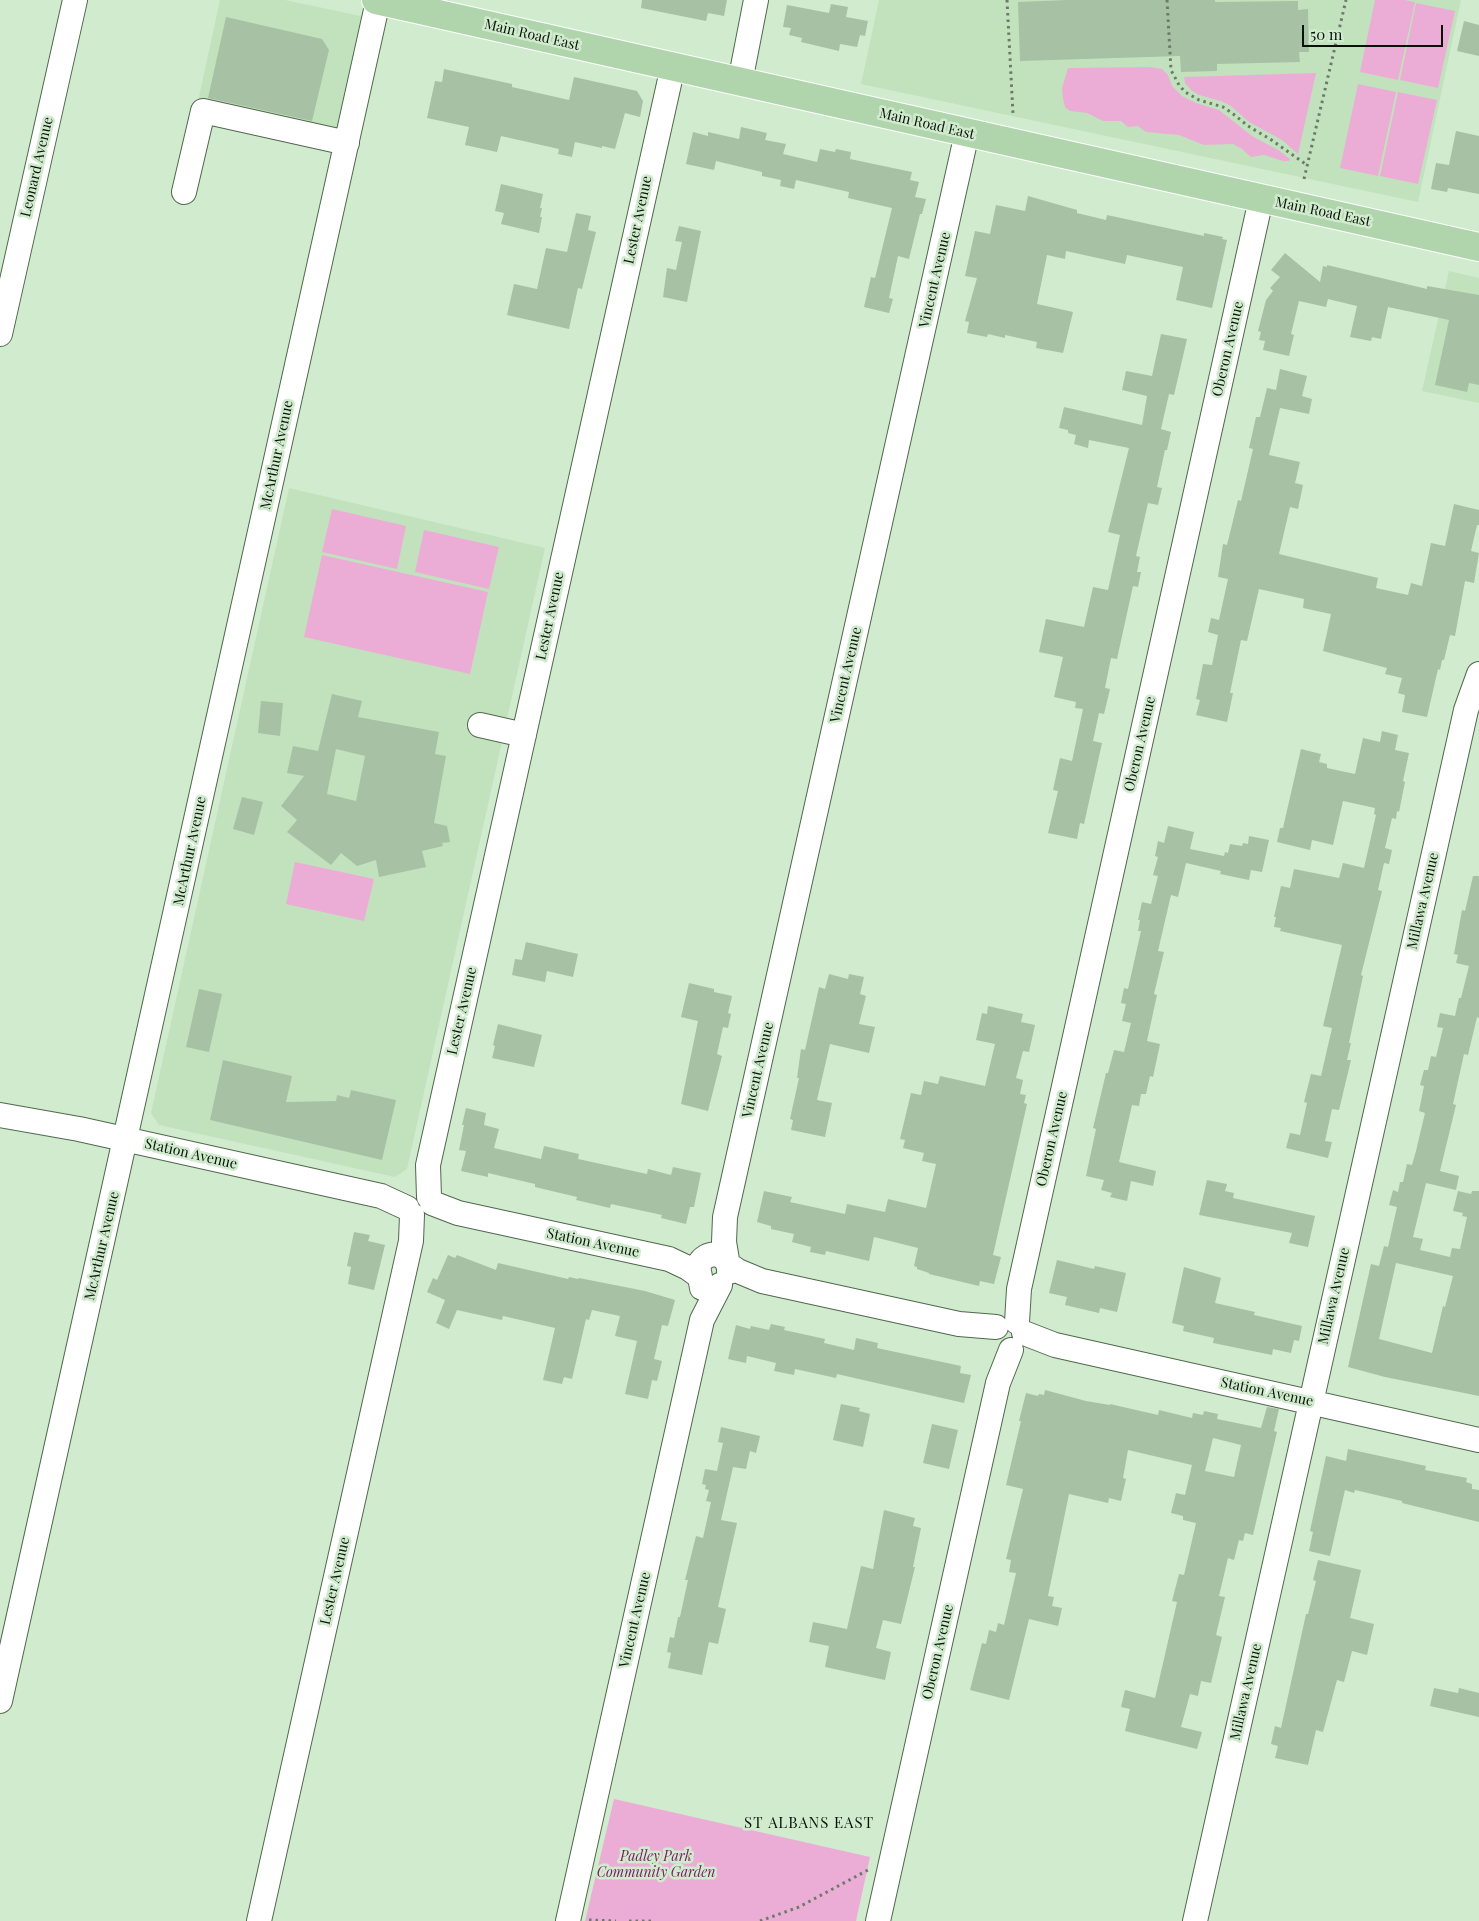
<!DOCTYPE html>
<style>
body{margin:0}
#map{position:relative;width:1479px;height:1921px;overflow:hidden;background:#d0ebcd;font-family:"Playfair Display",serif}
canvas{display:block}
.scale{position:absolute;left:1302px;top:25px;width:141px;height:22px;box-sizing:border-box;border:2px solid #091208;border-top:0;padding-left:6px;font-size:15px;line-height:18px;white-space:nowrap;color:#091208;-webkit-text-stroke:4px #d0ebcd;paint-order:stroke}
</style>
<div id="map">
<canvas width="1479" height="1921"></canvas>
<div class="scale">50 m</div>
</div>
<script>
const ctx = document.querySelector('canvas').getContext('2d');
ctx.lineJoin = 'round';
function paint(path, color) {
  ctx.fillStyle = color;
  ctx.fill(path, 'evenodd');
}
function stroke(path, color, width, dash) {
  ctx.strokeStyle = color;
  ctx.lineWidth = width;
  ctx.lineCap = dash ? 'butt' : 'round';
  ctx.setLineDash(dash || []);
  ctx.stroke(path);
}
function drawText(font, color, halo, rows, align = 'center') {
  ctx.font = font + ' "Playfair Display",serif';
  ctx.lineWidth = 5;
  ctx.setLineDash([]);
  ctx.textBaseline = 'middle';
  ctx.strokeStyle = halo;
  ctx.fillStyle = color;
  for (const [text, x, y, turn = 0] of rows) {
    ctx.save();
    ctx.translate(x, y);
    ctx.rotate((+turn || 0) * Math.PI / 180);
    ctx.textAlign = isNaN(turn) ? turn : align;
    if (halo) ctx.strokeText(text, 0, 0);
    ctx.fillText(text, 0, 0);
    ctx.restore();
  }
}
const built = new Path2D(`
 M220 0H285L365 17 339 137 197 106Z
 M879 0H1461L1418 202 861 84Z
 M1449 271 1479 278V403L1422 391Z
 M289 488 545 548 407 1169 395 1177 159 1125 151 1113Z`);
const green = new Path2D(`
 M1375 0H1404L1415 2 1398 80 1360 72Z
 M1416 3 1455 11 1438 88 1400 80Z
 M1150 67 1162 69 1168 75 1172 86 1182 96 1196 103 1219 110 1252 136 1278 150 1290 159 1289 161H1283L1264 155 1251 157 1242 149 1233 144 1204 145 1179 135 1146 132 1138 126 1128 127 1121 121H1103L1087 113 1070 111 1065 107 1063 99 1062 88 1068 68Z
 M1316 73 1298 154 1282 140 1249 122 1231 106 1221 101 1199 95 1191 90 1185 83 1184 77Z
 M1358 84 1396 92 1378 176 1340 168Z
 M1398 92 1437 100 1418 184 1380 176Z
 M332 509 406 526 397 569 322 552Z
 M424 530 499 547 489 589 415 572Z
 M322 555 488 592 470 674 304 637Z
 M295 862 374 879 364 921 286 904Z
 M614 1799 870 1857 856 1921H585Z`);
const building = new Path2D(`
 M642 0H727L724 16 708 13 706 21 641 8Z
 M1068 0H1215V2L1298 1V10L1308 9 1309 52H1299L1300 62 1217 64V71L1181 72 1180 56 1020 61 1018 2Z
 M831 4 848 7 846 17 868 21 865 36 860 35 857 47 840 44 839 51 801 42 802 38 789 35 791 28 783 27 787 5 829 13Z
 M226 17 322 39 329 50 312 121 208 98Z
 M1464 21 1479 25V56L1457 51Z
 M444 69 512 84V87L569 100 574 77 637 91 643 101 640 117 625 113 615 149 602 146V148L575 142 572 157 558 154 559 149 501 136 497 152 465 145 469 127 427 118 435 81 442 82Z
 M741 127 767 133 765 140 786 144 783 154 817 162 820 149 835 152 836 149 851 152 850 159 912 172 910 180 919 182 915 197 926 199 922 214H920L909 259 898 256 889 298 893 299 889 313 864 307 871 277 875 278 892 208 848 198 849 192 796 180 794 189 780 186 781 180 762 176V172L716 161 714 170 686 164 693 132 708 136V132L739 139Z
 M1456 131 1479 136V194L1448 188 1447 192 1431 189 1436 163 1449 165Z
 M501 184 543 194 540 208H542L540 217H542L539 233 501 224 504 213 495 211Z
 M1028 196 1077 210V213L1106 220 1107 215 1204 236V233L1223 237 1222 239 1227 240 1212 308 1176 300 1183 267 1127 255 1125 264 1066 251 1065 259 1047 255 1037 304 1073 312 1063 353 1036 348 1037 342 1005 335V338L988 334 987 337 967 333 969 322 965 321 977 278 965 276 975 231 990 234 996 205 1025 211Z
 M576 213 591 216 588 230 596 232 582 289 578 288 569 329 507 315 514 284 537 289 546 248 567 252Z
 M679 226 701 231 687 302 663 297 667 268 676 270 682 242 675 241Z
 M1285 253 1320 282 1323 266 1327 267V265L1427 289V286L1479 295V385L1469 383 1467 392 1435 385 1449 320 1388 307 1381 339 1372 337 1371 341 1350 337 1357 306 1328 299 1326 307 1299 301 1291 334 1294 335 1289 356 1263 350 1265 341 1259 340 1261 332 1258 331 1266 300 1273 291 1270 288 1280 277 1271 270Z
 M1161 334 1187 339 1174 395 1169 394 1161 429 1171 432 1167 450H1165L1157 487 1162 488 1158 505 1148 503 1136 556 1140 557 1137 572H1141L1138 587 1133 586 1117 659 1111 658 1105 688 1110 689 1104 714 1099 713 1093 741 1102 743 1084 824 1080 823 1077 839 1048 833 1058 791 1053 790 1060 758 1072 761 1083 709 1075 708 1076 702 1054 697 1063 657 1039 652 1046 619 1084 627 1093 587 1108 590 1120 535 1108 532 1129 448 1089 440 1088 448 1074 444 1076 435 1068 433V430L1059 428 1064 407 1142 425 1147 396 1122 390 1126 371 1152 376Z
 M1280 369 1307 376 1302 396 1312 399 1309 414 1280 408 1269 455 1300 462 1295 483 1303 485 1298 509 1290 507 1279 554 1378 578 1376 588 1408 595 1411 583 1422 586 1431 543 1445 546 1454 504 1479 510V525H1477L1471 551 1479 553 1474 583 1465 581 1455 636 1450 635 1444 660H1442L1440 670 1438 669 1427 717 1402 712 1405 695 1398 693 1402 678 1385 674 1387 668 1323 651 1331 614 1303 608 1304 599 1259 589 1247 641 1241 640 1230 693H1233L1227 722 1196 715 1200 700 1196 699 1203 664 1212 665 1218 635 1208 632 1211 618 1219 620 1228 579 1218 577 1223 544 1227 545 1238 500 1241 501 1253 449 1249 448 1256 417H1260L1267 388 1276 390Z
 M332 694 362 701 358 717 439 732 435 754 446 756 434 823 447 826 450 842 442 843 443 846 422 851 426 867 379 877 376 860 357 866 341 853 331 865 287 832 297 820 281 806 304 776 287 773 293 746 318 751ZM336 749 365 756 356 801 327 794Z
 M261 701 283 703 280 736 258 733Z
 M1382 731 1398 735 1395 750 1409 753 1403 781 1405 782 1399 812 1397 811 1396 819 1392 818 1385 848 1392 850 1389 864 1384 863 1378 890 1382 891 1361 975 1363 976 1349 1043H1351L1347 1060H1351L1339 1110 1332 1109 1325 1141 1332 1142 1328 1158 1286 1148 1290 1133 1300 1135 1307 1103 1304 1102 1311 1074 1321 1076 1332 1028 1323 1026 1342 945 1280 931 1281 928 1274 927 1276 917H1274L1281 886 1290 888 1294 869 1339 878 1343 863 1364 868 1376 815 1374 814 1375 808 1343 801 1333 845 1312 840 1310 850 1277 842 1280 828H1283L1301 749 1321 754 1319 762 1327 764V768L1355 774 1363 738 1380 742Z
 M242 797 263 802 254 835 233 829Z
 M1168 826 1194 832 1190 849 1224 856 1225 852 1228 853 1230 844 1242 846 1243 843 1248 844 1249 836 1269 840 1262 872 1251 870 1249 880 1220 874 1221 871 1186 863 1178 897 1171 895 1158 951 1164 952 1154 994 1157 995 1147 1041 1160 1044 1153 1077 1150 1076 1146 1094H1141L1139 1106 1132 1105 1119 1162 1156 1171 1153 1186 1131 1181 1127 1201 1110 1197 1112 1193 1101 1190 1104 1180 1086 1176 1096 1129 1093 1128 1106 1073H1108L1114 1050 1124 1052 1131 1023 1122 1021 1126 1004 1121 1003 1124 988 1128 989 1141 931H1138L1140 920H1138L1142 902 1151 904 1158 876 1153 875 1158 857 1155 856 1158 841 1164 843Z
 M1473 876H1479V1018L1477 1017 1468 1055 1464 1054 1453 1104 1456 1105 1440 1171 1459 1176 1456 1190 1426 1183 1413 1237 1423 1239 1420 1250 1450 1257 1452 1248 1460 1249 1467 1217 1462 1216 1463 1213 1453 1211 1458 1191 1471 1194 1472 1191H1479V1396L1385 1377 1348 1367 1371 1264 1379 1266 1384 1246 1388 1247 1397 1207 1389 1205 1393 1190 1398 1192 1400 1182H1403L1407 1164 1412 1165 1416 1151 1425 1113 1419 1111 1424 1086 1420 1085 1424 1070H1428L1431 1056 1436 1057 1443 1028 1437 1027 1440 1013 1455 1016 1459 998H1461L1469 966 1456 963 1458 955 1454 954 1462 910 1465 911ZM1396 1263 1453 1276 1445 1307 1443 1306 1432 1353 1379 1339Z
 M526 942 578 954 573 977 547 971 545 982 512 975 515 959 522 960Z
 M829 974 848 979 849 974 864 977 860 994 866 996 859 1024 875 1027 869 1053 830 1044 817 1100 832 1103 825 1137 791 1130 793 1120 790 1119 799 1078H797L801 1049 805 1050 819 987 825 989Z
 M689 983 714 989V992L732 996 728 1013 731 1014 728 1028 723 1027 717 1054 722 1056 708 1111 681 1104 698 1021 681 1017Z
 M199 989 222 994 209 1052 186 1047Z
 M988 1006 1023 1014 1021 1022 1035 1025 1029 1052 1023 1051 1016 1078 1023 1080 1020 1094 1026 1095 1024 1103 1027 1104 993 1255 1001 1257 994 1284 980 1281 979 1286 929 1274V1273L917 1269V1267L914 1266 918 1248 874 1237 869 1261 826 1251 825 1255 810 1252 811 1247 792 1242 794 1234 771 1229V1226L757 1222 764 1191 792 1197 790 1202 845 1214 847 1204 885 1212 888 1199 926 1208 936 1164 922 1161 924 1153 903 1148 905 1140 900 1139 911 1093 921 1095 924 1081 938 1084 940 1076 985 1086 995 1044 976 1040 982 1013 987 1014Z
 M498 1024 542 1035 534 1067 492 1058 495 1046 493 1045Z
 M223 1060 292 1076 286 1102 336 1101 337 1095 349 1098 351 1090 396 1100 382 1160 210 1120Z
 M466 1108 486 1113 484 1125 499 1129 494 1148 541 1159 544 1146 579 1154 578 1159 647 1174 648 1169 671 1175 673 1167 701 1173 694 1207H690L686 1224 661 1218 662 1215 611 1204 610 1208 576 1200 577 1197 535 1187V1184L488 1173V1177L461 1171 466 1151 459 1150 464 1125H462Z
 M1207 1180 1227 1184 1225 1191 1234 1193 1233 1198 1315 1216 1308 1247 1289 1243 1292 1233 1199 1215Z
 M354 1232 370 1235 368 1241 385 1245 374 1290 348 1284 351 1267 347 1266Z
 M448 1255 455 1258 457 1255 496 1270 498 1263 568 1279 569 1277 578 1279 579 1278 645 1291 675 1300 668 1326 662 1325 654 1359 662 1361 657 1381 652 1380 648 1399 625 1394 637 1341 615 1336 620 1316 592 1310 589 1320 586 1319 572 1379 564 1377 562 1384 543 1380 555 1328 503 1316 502 1320 457 1310 449 1329 436 1323 445 1300 427 1292 433 1278 437 1280Z
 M1057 1260 1094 1269 1095 1266 1126 1273 1117 1312 1100 1308 1099 1313 1065 1305 1067 1297 1049 1293Z
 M1184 1267 1221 1278 1215 1303 1255 1312 1254 1315 1302 1326 1299 1341 1294 1340 1291 1353 1273 1349 1272 1355 1213 1343 1214 1338 1183 1331 1184 1326 1172 1323Z
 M771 1324 785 1327 784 1330 825 1339 824 1343 854 1350 856 1338 878 1343 877 1348 961 1366 960 1373 971 1375 964 1403 837 1374 836 1378 795 1369 794 1375 774 1371 776 1363 747 1356 746 1363 728 1359 736 1325 750 1329 751 1326 769 1330Z
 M1045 1390 1086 1401 1110 1405V1404L1158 1415 1159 1410 1192 1418 1193 1413 1203 1415 1204 1411 1218 1414 1217 1419 1261 1428 1267 1407 1279 1409 1274 1431 1277 1432 1253 1535 1245 1533 1243 1541 1239 1540 1234 1560 1228 1558 1219 1596 1225 1597 1216 1635 1222 1637 1211 1683 1201 1681 1198 1696 1190 1694 1181 1727 1202 1732 1197 1749 1125 1731 1130 1709 1121 1707 1125 1690 1155 1698 1177 1602 1172 1601 1179 1574 1184 1575 1196 1523 1183 1520V1516L1171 1513 1176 1493 1185 1495 1192 1465 1128 1450 1123 1478 1126 1479 1121 1501 1109 1498 1108 1503 1069 1494 1048 1596 1054 1597 1052 1606 1062 1608 1058 1626 1029 1619 1009 1700 970 1690 982 1643 986 1644 989 1630 996 1632 998 1623 1004 1625 1016 1573 1009 1572 1011 1560 1006 1559 1023 1489 1006 1485 1021 1421H1019L1026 1393 1038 1396 1039 1394 1044 1395ZM1213 1438 1241 1445 1234 1477 1205 1471Z
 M841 1404 860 1408 859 1411 870 1414 863 1447 833 1440Z
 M932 1424 958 1430 949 1469 923 1463Z
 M721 1427 760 1436 756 1453 750 1451 746 1469 733 1467 721 1520 737 1523 718 1607 726 1609 718 1644 709 1642 702 1675 668 1668 671 1653 667 1652 670 1637 674 1638 678 1617H680L688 1580H685L696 1536 703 1538 711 1502 706 1501 709 1490 705 1489 706 1485 702 1484 705 1469 717 1471 723 1443 718 1442Z
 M1348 1449 1426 1466 1425 1470 1467 1478 1466 1482 1472 1484V1489L1479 1490V1522L1402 1503V1501L1355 1490 1354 1493 1345 1490 1330 1556 1309 1551 1313 1532 1310 1531 1326 1456 1346 1461Z
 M884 1510 915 1518 913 1526 921 1528 913 1567H915L901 1624 883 1620 876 1648 891 1652 885 1680 825 1667 829 1646 809 1642 813 1622 847 1629 861 1566 873 1569Z
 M1318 1560 1361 1570 1350 1618 1374 1624 1367 1655 1352 1651 1344 1682 1337 1680 1323 1732 1316 1730 1308 1765 1275 1758 1278 1746 1271 1744 1275 1726 1281 1728 1306 1614H1308L1316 1581 1313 1580Z
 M1434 1688 1458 1693 1459 1688 1479 1693V1717L1430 1706Z`);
const path = new Path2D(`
 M1007 0 1013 114
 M1167 0 1171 70 1179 85 1185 92 1199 100 1223 107 1232 113 1248 126 1270 139 1307 165
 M1304 179 1346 0
 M589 1920 616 1921
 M629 1921H655
 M760 1921 799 1907 868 1870`);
const minor = new Path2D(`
 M740 82 756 0
 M184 192 203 111 347 143
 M0 334 75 0
 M480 725 524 735
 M0 1115 79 1129 381 1196 407 1208
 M429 1197 428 1165 673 66
 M432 1203 458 1213 669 1259 688 1268 699 1276
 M727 1260 724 1242 725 1217 967 133
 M729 1265 738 1271 762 1281 959 1324 996 1327
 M702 1288 698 1266C706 1248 730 1252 729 1272
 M1017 1322 1019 1289 1261 199
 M1024 1333 1055 1345 1479 1440
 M0 1701 378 1
 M259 1921 411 1241 412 1215
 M568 1921 702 1320 720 1285
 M878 1921 998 1383 1011 1350
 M1195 1921 1466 710 1479 674`);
const major = new Path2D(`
 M376 0 1479 247`);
const streetNames = [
 ["Main Road East",532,35,13],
 ["Main Road East",927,124,13],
 ["Leonard Avenue",37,167,-77],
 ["Main Road East",1323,212,12],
 ["Lester Avenue",638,220,-78],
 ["Vincent Avenue",935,280,-77],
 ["Oberon Avenue",1228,349,-77],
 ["McArthur Avenue",277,455,-78],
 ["Lester Avenue",550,616,-78],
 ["Vincent Avenue",846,675,-77],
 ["Oberon Avenue",1140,744,-77],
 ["McArthur Avenue",190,851,-78],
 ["Millawa Avenue",1423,901,-77],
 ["Lester Avenue",462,1011,-77],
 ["Vincent Avenue",758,1070,-77],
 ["Oberon Avenue",1052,1139,-77],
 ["Station Avenue",191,1154,13],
 ["Station Avenue",593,1243,12],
 ["McArthur Avenue",102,1246,-77],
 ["Millawa Avenue",1334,1296,-77],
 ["Station Avenue",1267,1392,12],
 ["Lester Avenue",335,1581,-77],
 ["Vincent Avenue",635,1620,-77],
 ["Oberon Avenue",938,1652,-77],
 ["Millawa Avenue",1246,1692,-77]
];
const parkNames = [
 ["Padley Park",656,1857],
 ["Community Garden",656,1873]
];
const neighbourhoodNames = [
 ["ST ALBANS EAST",809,1823]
];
paint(built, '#c2e2be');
paint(green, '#ebadd6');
paint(building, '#a7c1a4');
stroke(minor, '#51684e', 26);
stroke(major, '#fff', 30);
stroke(path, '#6a7b68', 3, [2.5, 4]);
stroke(minor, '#fff', 24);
stroke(major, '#b0d5ad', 28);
drawText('14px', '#091208', '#d0ebcd', streetNames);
drawText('italic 14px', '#7b1963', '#d0ebcd', parkNames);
ctx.letterSpacing = '1px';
drawText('15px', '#091208', '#d0ebcd', neighbourhoodNames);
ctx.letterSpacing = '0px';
</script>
